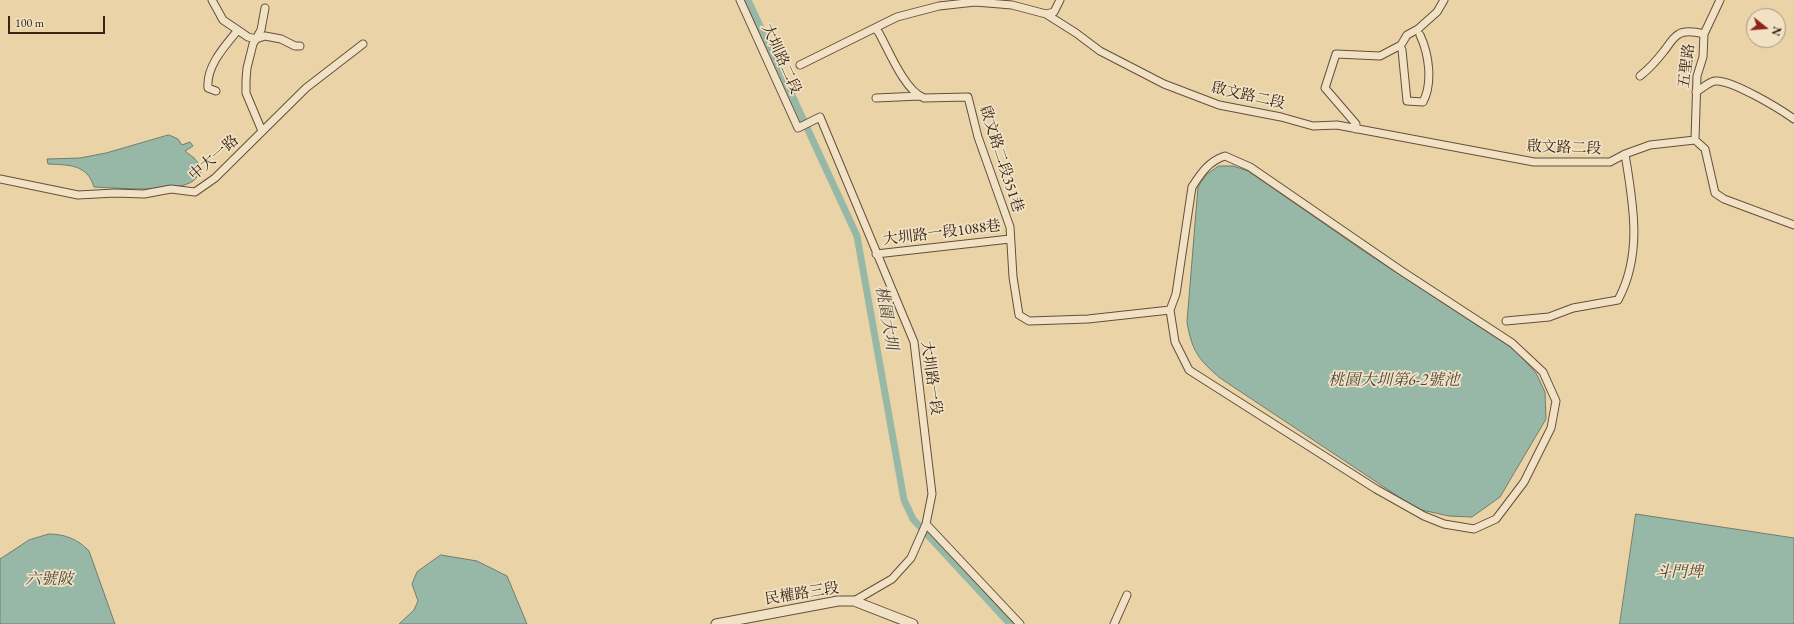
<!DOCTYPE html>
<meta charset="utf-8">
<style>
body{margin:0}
#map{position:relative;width:1794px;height:624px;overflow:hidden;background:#e9d3a7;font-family:"EB Garamond",serif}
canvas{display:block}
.north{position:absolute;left:1746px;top:8px;width:40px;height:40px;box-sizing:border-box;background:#f1e2c6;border:1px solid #a7967f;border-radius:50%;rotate:107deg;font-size:11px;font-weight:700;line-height:16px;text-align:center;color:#382315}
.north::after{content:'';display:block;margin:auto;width:14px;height:18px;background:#8f2418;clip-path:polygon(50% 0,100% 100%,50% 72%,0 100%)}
.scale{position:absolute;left:8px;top:16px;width:97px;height:18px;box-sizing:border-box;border:2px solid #382315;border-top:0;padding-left:5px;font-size:12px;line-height:14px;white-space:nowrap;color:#382315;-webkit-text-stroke:3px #f1e2c6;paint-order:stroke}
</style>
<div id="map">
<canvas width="1794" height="624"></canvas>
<div class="north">N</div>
<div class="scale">100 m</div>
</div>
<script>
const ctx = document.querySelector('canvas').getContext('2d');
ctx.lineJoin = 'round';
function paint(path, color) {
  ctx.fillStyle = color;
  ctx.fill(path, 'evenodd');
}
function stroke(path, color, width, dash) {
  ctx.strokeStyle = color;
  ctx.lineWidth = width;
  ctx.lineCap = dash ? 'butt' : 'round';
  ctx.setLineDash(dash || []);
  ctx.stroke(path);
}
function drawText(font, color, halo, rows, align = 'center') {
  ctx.font = font + ' "EB Garamond","Noto Serif TC",serif';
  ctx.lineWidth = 3.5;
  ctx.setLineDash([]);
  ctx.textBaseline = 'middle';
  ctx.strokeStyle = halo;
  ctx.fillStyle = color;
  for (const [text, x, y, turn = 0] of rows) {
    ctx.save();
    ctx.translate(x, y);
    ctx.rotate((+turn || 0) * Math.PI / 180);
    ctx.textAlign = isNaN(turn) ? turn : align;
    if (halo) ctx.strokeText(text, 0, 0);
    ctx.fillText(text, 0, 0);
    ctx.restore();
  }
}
const water = new Path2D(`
 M169 135 178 139 182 145 190 142 193 146 185 151 194 158 203 169C200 172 197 178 193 181 177 193 115 188 94 187 87 164 69 165 48 164L47 159 80 158 106 153Z
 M1219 166H1233L1248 171 1365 252 1515 350 1536 373 1545 392 1546 419 1500 497 1472 517 1449 516 1417 509 1220 378C1198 359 1192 351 1187 322L1198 187 1206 175Z
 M1636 514 1794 538V624H1620Z
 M49 534C64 534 78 539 89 551L115 624H0V559L29 540Z
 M441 555 477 561 507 576 527 624H399L414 610 418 601 412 584 417 572Z`);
const canal = new Path2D(`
 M748 0 857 236 904 500 913 519 1010 624`);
const minor = new Path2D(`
 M212 0 223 20 248 37 256 39 265 36 281 39 295 46H300
 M740 0 798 128 820 117 914 342 932 494 926 524 1020 624
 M1046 14 1054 12 1060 0
 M875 28 879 33C889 51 905 91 924 98L968 97 978 137 1010 227 1013 277 1019 315 1029 321 1088 319 1170 310 1176 294 1192 187C1201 173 1209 161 1225 156L1250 167 1400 270 1512 343 1543 372 1556 401 1551 428 1524 482 1496 519 1474 529 1444 524 1424 516 1376 489 1189 370 1175 342 1170 310
 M1402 50 1407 101 1423 102C1433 83 1429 54 1420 35
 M800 65 897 17 939 6 975 2 1012 5 1046 14 1076 33 1100 51 1164 84 1219 105 1281 117 1313 126 1337 125 1534 162H1610L1625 154 1650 145 1695 140
 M1640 76C1649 69 1657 60 1664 51 1669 45 1672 38 1679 34 1685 30 1696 32 1704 34
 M216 91 208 88C206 66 225 46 238 30
 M1696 92C1702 89 1708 82 1715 81 1731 79 1780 109 1794 119
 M876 98 920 96
 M1356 129V124L1325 88 1336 54 1380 56 1401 45 1407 35 1418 29 1437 12 1444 0
 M262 131 246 93V80L247 68 253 44 261 30 265 8
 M1695 140 1705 149 1715 193 1724 199 1794 225
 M1695 140 1697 76 1703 57 1704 34 1720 0
 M0 179 78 195 115 193 144 194 171 189 195 192 215 178 306 88 363 44
 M876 254 1010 239
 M1506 321 1549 317 1573 308 1618 300C1643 254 1633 203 1625 154
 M854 601 892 579 911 558 926 524
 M1114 624 1127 595`);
const tertiary = new Path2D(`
 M716 624 838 601H854L913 624`);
const streetNames = [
 ["大圳路二段",781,59,66],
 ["五聖路",1687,66,-83],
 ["啟文路二段",1248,96,13],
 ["啟文路二段",1564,148,2],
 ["中大一路",214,158,-41],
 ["啟文路二段351巷",1001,159,72],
 ["大圳路一段1088巷",942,233,-7],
 ["大圳路一段",931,378,82],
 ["民權路三段",802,594,-9]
];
const waterNames = [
 ["桃園大圳",886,318,80],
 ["桃園大圳第6-2號池",1394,381],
 ["斗門埤",1679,573],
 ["六號陂",49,580]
];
paint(water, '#97b8a7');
stroke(water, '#717c6d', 1);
stroke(canal, '#97b8a7', 7);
stroke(minor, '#644f3a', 9);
stroke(tertiary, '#644f3a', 11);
stroke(minor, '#f1e2c6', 7);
stroke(tertiary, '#f1e2c6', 9);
drawText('15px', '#382315', '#f1e2c6', streetNames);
drawText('italic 16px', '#50483a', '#f1e2c6', waterNames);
</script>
